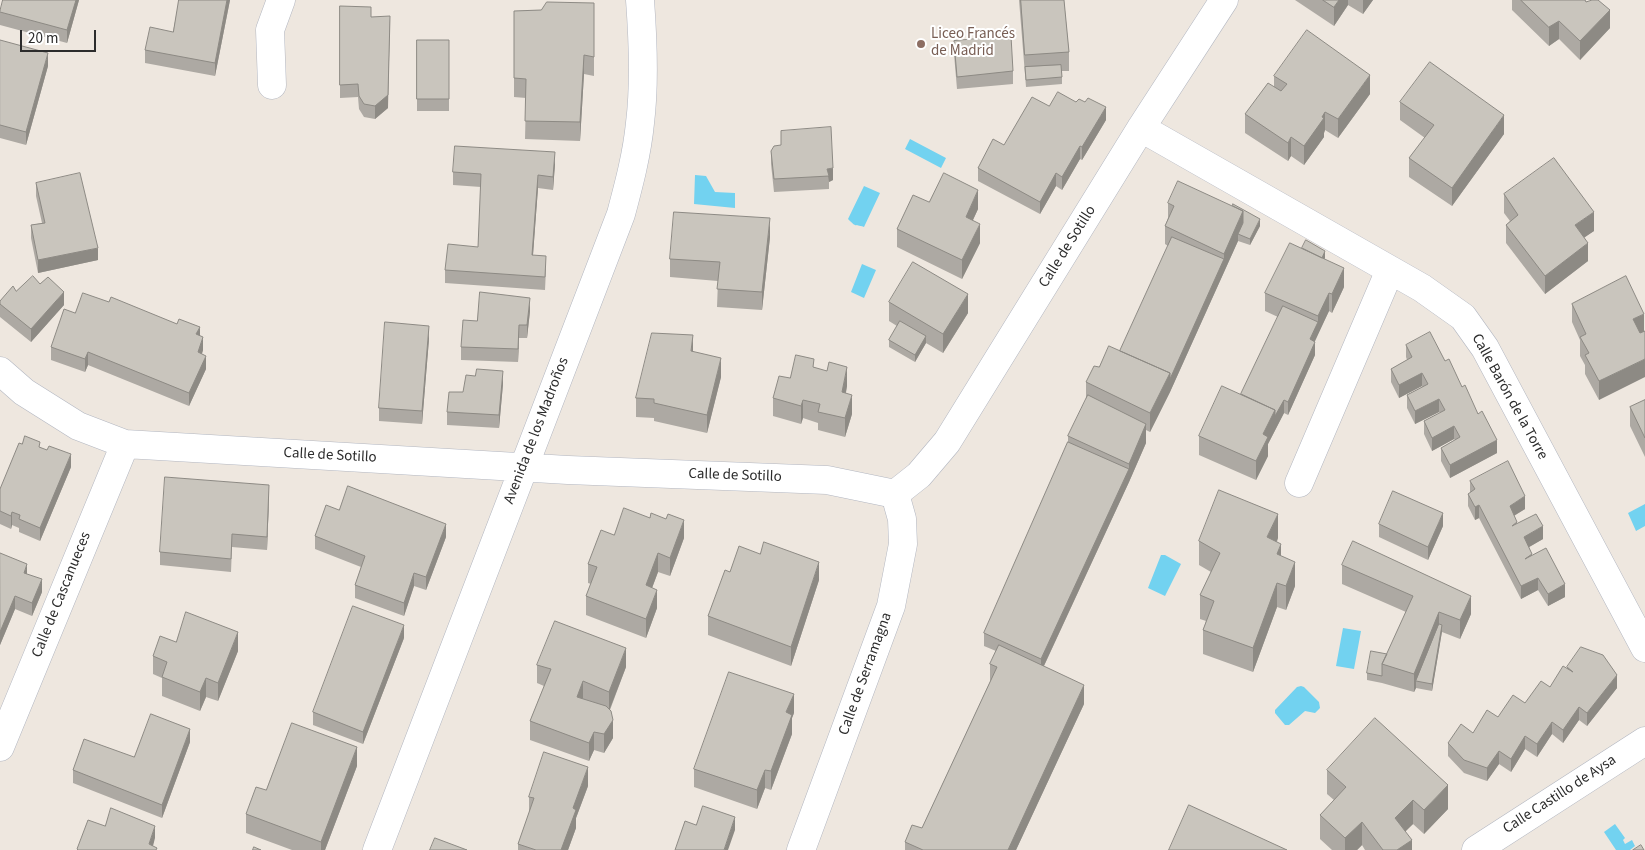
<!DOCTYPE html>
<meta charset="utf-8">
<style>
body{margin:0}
#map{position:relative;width:1645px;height:850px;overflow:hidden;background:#eee7df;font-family:"Source Sans 3",sans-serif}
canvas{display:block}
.scale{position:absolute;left:20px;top:30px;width:76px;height:22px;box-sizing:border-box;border:2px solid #2c2c2c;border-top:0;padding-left:6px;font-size:15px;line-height:18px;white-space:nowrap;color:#2c2c2c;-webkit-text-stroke:4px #fff;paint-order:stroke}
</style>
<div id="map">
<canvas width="1645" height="850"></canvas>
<div class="scale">20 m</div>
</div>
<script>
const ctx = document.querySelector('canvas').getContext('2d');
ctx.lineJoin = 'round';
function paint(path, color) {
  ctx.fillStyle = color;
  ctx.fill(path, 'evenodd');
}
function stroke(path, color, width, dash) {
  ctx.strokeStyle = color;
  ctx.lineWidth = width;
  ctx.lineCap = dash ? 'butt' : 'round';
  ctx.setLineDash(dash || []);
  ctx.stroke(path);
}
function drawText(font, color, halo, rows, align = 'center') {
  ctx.font = font + ' "Source Sans 3",sans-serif';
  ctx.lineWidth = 4;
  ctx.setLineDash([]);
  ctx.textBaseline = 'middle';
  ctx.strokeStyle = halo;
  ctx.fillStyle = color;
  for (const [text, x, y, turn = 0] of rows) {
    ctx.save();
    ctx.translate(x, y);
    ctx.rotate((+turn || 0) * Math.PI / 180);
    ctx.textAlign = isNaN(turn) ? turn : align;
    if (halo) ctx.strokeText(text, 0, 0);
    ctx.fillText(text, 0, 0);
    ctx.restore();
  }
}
const water = new Path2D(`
 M910 139 946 158 941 168 905 149Z
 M695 175 706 176 715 192 735 193V208L694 204Z
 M864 186 880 193 864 227C853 223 858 229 848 219Z
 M862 264 876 270 864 298 851 292Z
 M1645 504V526L1636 531 1628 513Z
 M1161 555H1165L1181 564 1165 596 1148 588Z
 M1343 628 1361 631 1354 669 1336 666Z
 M1301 686 1304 687 1319 702 1320 708 1315 713 1305 711 1289 725H1285L1275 713V710L1297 687Z
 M1615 824 1625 838 1623 840 1625 844 1632 840 1635 846 1630 850H1616L1604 832Z`);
const minor = new Path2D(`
 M272 85 270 30 281 0
 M1141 128 1422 288 1463 317 1485 348 1645 648
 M0 371 24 392 78 426 125 444 568 470 827 480 895 494
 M1299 483 1390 270
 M895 494 919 475 947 442 1141 128 1224 0
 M0 747 125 444
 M377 850 621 214C629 184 637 154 640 123 645 83 643 40 640 0
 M801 850 891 606 903 544 902 519 895 494
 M1476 850 1645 741`);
const wall = new Path2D(`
 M79 0 67 43 0 25V10Z
 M179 0H230L215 76 145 63V50L173 32Z
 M1019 0H1064L1069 52V71H1062V84L1026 87Z
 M1295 0H1373L1363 14 1348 5 1334 26Z
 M1512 0H1585L1610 28 1580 60 1559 39 1549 46 1512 10Z
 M594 3V76L584 74 580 141 525 139 526 98 514 97V11L541 10Z
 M340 6 371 17 388 108 375 119 364 117 359 109 358 97 340 98Z
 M0 40 48 66 26 145 0 138Z
 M417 40H449V111H417Z
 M954 41 1013 71V84L957 89 954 54Z
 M1274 76 1370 94 1338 138 1325 130 1324 133V137L1304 165 1291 156 1288 161 1245 133V114L1274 87Z
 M1400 102 1504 134 1452 206 1409 177V158L1425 138 1400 120Z
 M1049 106 1106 120 1082 160 1080 159 1062 190 1056 186 1040 214 978 181V168Z
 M781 131 833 180 829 182V189L774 192 771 164V151L781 145Z
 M555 164 553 190 538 188 533 255 546 269 545 290 445 283V270L478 247 481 187 453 185V172Z
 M36 183 98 260 38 273 31 238V225L42 223 36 196Z
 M1504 194 1594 231 1584 237 1588 261 1545 294 1506 243V225L1510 221 1504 213Z
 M929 202 978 209 973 220 980 243 962 279 897 247V229Z
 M1168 203 1260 226 1250 245 1238 241 1170 392 1150 432 1146 430V443L1129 482 1044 666 1084 704 1016 850H905V842L922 828 990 682V664L996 651 984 646V633L1068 442V436L1086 400V382L1099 367 1120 351 1168 246 1165 244V226L1168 218Z
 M770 237 762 310 717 307 718 281 670 277V259Z
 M1302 248 1325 258 1324 259 1344 287 1332 313 1329 311 1314 341 1315 355 1288 415 1284 413 1268 444V456L1256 480 1199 455V436L1241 394 1278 317 1265 311V293Z
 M1626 276 1599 400 1585 374V365L1580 356V340L1572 322V304Z
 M40 284 64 305 31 342 0 317V301Z
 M889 302 968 313 943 353 926 343 915 362 889 347V340L897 326 889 321Z
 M530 311 527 338H519L518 362 461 360V347Z
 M75 313 200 335 203 350 202 354 206 369 189 406 88 365 85 372 51 360V347Z
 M429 339 422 424 379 421V408Z
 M1406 345 1445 361 1462 387 1478 414 1497 453 1450 478 1441 461V448L1455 440 1454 439 1432 451 1424 434V421L1440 413 1439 412 1415 424 1407 408V395L1422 387V386L1399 398 1391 382V369L1407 360 1406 357Z
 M693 351 721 377 707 433 654 421V418L636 417V398Z
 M814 367 847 386 846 393 852 414 845 437 818 430V423L803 418 801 424 773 416V398L790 378Z
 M503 384 499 428 447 425V412Z
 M1645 400V457L1630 426V407Z
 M40 447 71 467 40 541 19 532V528L12 525 11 529 0 524V489Z
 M1470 481 1525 509 1514 516 1517 523 1543 539 1529 547 1532 555 1565 597 1548 606 1538 590 1521 599 1479 518 1475 520 1468 506V494L1470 493Z
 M269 498 267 550 232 547 231 572 160 565V552Z
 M339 510 446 537 426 590 414 586 404 616 355 598V585L361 567 315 549V536Z
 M1379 524 1443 526 1428 560 1379 537Z
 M614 535 684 538 670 576 658 572 652 588 657 608 646 638 586 615V596L591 584 588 583V564Z
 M1278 538 1277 542 1281 556 1295 586 1286 610 1277 607 1253 672 1203 654V630L1206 621 1200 619V595L1211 572 1199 565V541Z
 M0 553 27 574 42 592 32 616 15 609 0 645Z
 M1342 565 1471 614 1460 639 1442 632 1432 691 1416 688 1414 692 1382 683 1367 680V673L1387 654 1406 612 1342 584Z
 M819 580 791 666 708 635V616Z
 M404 638 363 744 313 725V712Z
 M176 642 238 651 218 701 206 697 200 711 162 696V678L153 674V656Z
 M537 665 626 667 610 710 613 738 604 753 594 750 589 761 530 740V721L544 686 537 683Z
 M1567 667 1617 688 1587 726 1579 720 1563 743 1552 734 1537 757 1525 749 1511 772 1499 764 1487 781 1464 773 1448 756V743L1473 733 1498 717 1525 703 1550 687 1567 668Z
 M794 713 792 718V734L771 790 765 788 757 809 694 787V769Z
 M190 742 162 818 73 783V770L134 757Z
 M357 766 325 850H292L246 833V814L266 790Z
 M1327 770 1448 809 1424 834 1413 824 1405 831 1412 850H1365L1362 845 1357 850H1332L1320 839V815L1334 800 1327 794Z
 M588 786 576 818V828L568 850H518V844L529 813V797Z`);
const shadedWall = new Path2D(`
 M76 0H79L67 43V30Z
 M227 0H230L215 76V63Z
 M1339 0H1348V5L1334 26V7Z
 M1363 0H1373L1363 14Z
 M1610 10V28L1580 60V41Z
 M390 16 388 108 375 119V106Z
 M1559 21V39L1549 46V27Z
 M48 53V66L26 145V132Z
 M584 55V74L580 141V122Z
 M1370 75V94L1338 138V119Z
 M1106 107V120L1082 160V147Z
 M1325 112V130L1324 133V137L1304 165V146Z
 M1504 115V134L1452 206V188Z
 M1291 137V156L1288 161V143Z
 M1080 146V159L1062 190V177Z
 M555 152V164L553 190V177Z
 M833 168V180L829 182 827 169Z
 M1056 173V186L1040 214V202Z
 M538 175V188L532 268V255Z
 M978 190V209L966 235V217Z
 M1243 211V229L1238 234V241L1170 392V379L1224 259V254Z
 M1594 212V231L1575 244V225Z
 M770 218V237L762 310V292Z
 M1260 219V226L1250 245V239Z
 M980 224V243L962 279V260Z
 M1588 243V261L1545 294V276Z
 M98 248V260L38 273V260Z
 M1325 251V258L1317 274V268Z
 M1344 268V287L1332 313V294Z
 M64 292V305L31 342V329Z
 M1329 293V311L1310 352V339L1318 322V316Z
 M968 294V313L943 353V334Z
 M530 298V311L527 338V325Z
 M1644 314V332L1633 338V319Z
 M519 325V338L518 362V349Z
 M429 326V339L422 424V411Z
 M200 327V340L196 334Z
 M693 335V354L691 351Z
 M926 336V343L915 362V355Z
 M203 337V350L198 365V352Z
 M1315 342V355L1288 415V402Z
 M88 352V365L85 372V359Z
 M206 356V369L189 406V393Z
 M721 358V377L707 433V415Z
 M1645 359V377L1599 400V381Z
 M847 367V386L842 411V392Z
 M503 371V384L499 428V415Z
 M1170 373V392L1150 432V413Z
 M1422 373V386L1399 398V385Z
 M852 395V414L845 437V418Z
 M1439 399V412L1415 424V411Z
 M803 400V418L801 424V406Z
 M1284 400V413L1268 444V456L1256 480V461L1263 434 1275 410Z
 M1146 424V443L1129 482 1041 672V659L1129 469V464Z
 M1454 426V439L1432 451V438Z
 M1497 440V453L1450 478V465Z
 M71 454V467L40 541V528Z
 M269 485V498L267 550V537Z
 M1525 496V509L1510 518V506Z
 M1479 505V518L1475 520V507Z
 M12 512V525L11 529V516Z
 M1443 513V526L1428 560V547Z
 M1278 514V538L1267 561V537Z
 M684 520V538L670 576V558Z
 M446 524V537L426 590V577Z
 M1543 526V539L1524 550V537Z
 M1281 544V567L1277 554Z
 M658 553V572L646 604V585Z
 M819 562V580L791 666V647Z
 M1295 562V586L1286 610V586Z
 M27 564V577L24 573Z
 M414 573V586L404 616V603Z
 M1538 578V590L1521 599V586Z
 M42 579V592L32 616V603Z
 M1277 583V607L1253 672V648Z
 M1565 584V597L1548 606V594Z
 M657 590V608L646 638V619Z
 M15 596V609L0 645V632Z
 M1471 596V614L1460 639V620Z
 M1439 612V630L1416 681V688L1414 692V674Z
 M404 625V638L363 744V732Z
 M1442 625V631L1432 691V684Z
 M238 632V651L218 701V683Z
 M626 648V667L609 711V692Z
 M1617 675V688L1587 726V713Z
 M206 678V697L200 711V692Z
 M583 681V700L577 697Z
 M1084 685V704L1016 850H1008Z
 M794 694V713L792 718V734L771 790V771L786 712Z
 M1579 707V720L1563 743V730Z
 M613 720V738L604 753V734Z
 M1552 722V734L1537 757V744Z
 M190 729V742L162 818V805Z
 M594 732V750L589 761V743Z
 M1525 736V749L1511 772V759Z
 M357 747V766L325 850H321V842Z
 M1499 751V764L1487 781V768Z
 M588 767V786L576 818V828L568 850H561L573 808Z
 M765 770V788L757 809V790Z
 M1448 785V809L1424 834V810Z
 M1413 800V824L1395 842V818Z
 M735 817V830L728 850H724Z
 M1362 822V845L1357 850H1345V838Z
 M155 826V838L152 850 149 844Z
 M1412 840V850H1397Z`);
const building = new Path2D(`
 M3 0H76L67 30 0 12Z
 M179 0H227L215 63 145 50 150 27 173 32Z
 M1021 0H1064L1069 52 1025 55Z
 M1323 0H1339L1334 7Z
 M1521 0H1585L1586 2 1592 0H1598L1610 10 1580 41 1559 21 1549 27Z
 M547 2 594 3V57L584 55 580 122 525 121 526 79 514 78V11L541 10Z
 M340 6 371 7V17L390 16 388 95 375 106 364 104 359 96 358 84 340 85Z
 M1307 30 1370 75 1338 119 1325 112 1322 117 1324 118 1304 146 1291 137 1288 143 1245 114 1268 83 1281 91 1287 84 1274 76Z
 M1011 36 1013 71 957 77 954 41Z
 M0 40 48 53 26 132 0 125Z
 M417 40H449V99H417Z
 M1430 62 1504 115 1452 188 1409 158 1434 125 1400 102Z
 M1061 65 1062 77 1026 80 1025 67Z
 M1058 92 1076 102 1079 99 1085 102 1088 98 1106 107 1082 147 1080 146 1062 177 1056 173 1040 202 978 168 993 139 1004 145 1032 97 1049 106Z
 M831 127 833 168 827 169 829 176 774 179 771 151 774 146 781 145V131Z
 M455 146 555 152 553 177 538 175 532 255 546 256 545 277 445 270 448 244 478 247 481 174 453 172Z
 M1554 158 1594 212 1575 225 1588 243 1545 276 1506 225 1518 215 1504 194Z
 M80 173 98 248 38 260 31 225 45 223 36 183Z
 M944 173 978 190 966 217 980 224 962 260 897 229 913 195 929 202Z
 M1178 181 1243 211 1224 254 1165 226 1174 206 1168 203Z
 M1233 204 1260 219 1250 239 1238 234 1243 223V211L1233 206Z
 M674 212 770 218 762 292 717 289 720 262 670 259Z
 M1172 237 1224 259 1170 379V373L1120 351Z
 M1306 240 1325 251 1322 258 1302 248Z
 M1290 243 1344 268 1332 294 1329 293 1318 316 1265 293Z
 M913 262 968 294 943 334 889 302Z
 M33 276 40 284 48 277 64 292 31 329 0 304V301L13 286 16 291Z
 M1626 276 1644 314 1633 319 1640 333 1645 331V359L1599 381 1585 355 1589 353 1580 337 1586 334 1572 304Z
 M480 292 530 298 527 325H519L518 349 461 347 463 320 477 321Z
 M83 293 109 302 111 297 177 324 179 319 200 327 196 334 203 337 198 352 206 356 189 393 88 352 85 359 51 347 64 309 75 313Z
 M1283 306 1318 322 1310 339 1315 342 1288 402 1284 400 1275 416V410L1241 394Z
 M900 321 926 336 915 355 889 340Z
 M385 322 429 326 422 411 379 408Z
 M1430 332 1445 361 1449 359 1462 387 1465 385 1478 414 1482 411 1497 440 1450 465 1441 448 1460 437 1454 426 1432 438 1424 421 1445 410 1439 399 1415 411 1407 395 1428 384 1422 373 1399 385 1391 369 1412 357 1406 345Z
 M652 333 693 335 691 351 721 358 707 415 654 403V399L636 398Z
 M1109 346 1170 373 1150 413 1086 382 1094 366 1099 367Z
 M796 355 814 359 813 367 827 371 829 362 847 367 842 392 852 395 845 418 818 412 820 404 803 400 801 406 773 398 779 376 790 378Z
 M477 369 503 371 499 415 447 412 449 392H463L466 375 475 376Z
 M1222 386 1275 410 1263 434 1268 437 1256 461 1199 436Z
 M1088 395 1146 424 1129 464 1068 436Z
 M1645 400V438L1630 407Z
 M25 436 40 442 39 447 47 450 49 446 71 454 40 528 19 519 20 515 12 512 11 516 0 511V489L19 443 22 444Z
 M1068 442 1129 469 1041 659 984 633Z
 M1508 461 1525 496 1510 506 1517 522 1512 526 1536 514 1543 526 1524 537 1532 554 1525 559 1546 548 1565 584 1548 594 1538 578 1521 586 1479 505 1475 507 1468 494 1475 489 1470 481Z
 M165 477 269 485 267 537 232 534 231 559 160 552Z
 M348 486 446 524 426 577 414 573 404 603 355 585 365 556 315 536 326 505 339 510Z
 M1219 490 1278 514 1267 537 1281 544 1277 554 1295 562 1286 586 1277 583 1253 648 1203 630 1214 601 1200 595 1220 553 1199 541Z
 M1393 491 1443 513 1428 547 1379 524Z
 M624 508 650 518 651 513 666 519 668 514 684 520 670 558 658 553 646 585 657 590 646 619 586 596 597 567 588 564 601 530 614 535Z
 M1353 541 1471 596 1460 620 1439 612 1414 674 1382 664 1413 596 1342 565Z
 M764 542 819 562 791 647 708 616 725 570 730 572 739 546 760 554Z
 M0 553 27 564 24 573 42 579 32 603 15 596 0 632Z
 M353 606 404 625 363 732 313 712Z
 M186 612 238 632 218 683 206 678 200 692 162 677 167 662 153 656 160 636 176 642Z
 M555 621 626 648 609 692 583 681 577 697 606 706 611 711 613 720 604 734 594 732 589 743 530 721 551 669 537 665Z
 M1439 624 1442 625 1432 684 1416 681Z
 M999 645 1084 685 1008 850H923L905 842 912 825 922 828 997 667 990 664Z
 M1581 647 1603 655 1617 675 1587 713 1579 707 1563 730 1552 722 1537 744 1525 736 1511 759 1499 751 1487 768 1464 760 1448 743 1461 724 1473 733 1487 710 1498 717 1513 695 1525 703 1541 681 1550 687 1563 666 1573 672 1567 667Z
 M1371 651 1387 654 1382 664V676L1367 673Z
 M729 672 794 694 786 712 792 715 771 771 765 770 757 790 694 769Z
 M151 714 190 729 162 805 73 770 84 739 134 757Z
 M1375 718 1448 785 1424 810 1413 800 1395 818 1412 840 1397 850H1383L1362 822 1345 838 1320 815 1346 787 1327 770Z
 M292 723 357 747 321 842 246 814 256 787 266 790Z
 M544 752 588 767 573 808 576 810 561 850H536L518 844 534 798 529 797Z
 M1189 805 1287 850H1169Z
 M703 806 735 817 724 850H675L685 821 696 825Z
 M111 808 155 826 149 844 157 848 156 850H78L77 849 88 820 105 826Z
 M435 838 467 850H430Z
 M1641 845 1644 850H1633Z
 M254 847 261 850H253Z`);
const markers = [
 [921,44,5,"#8d6e63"]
];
const educationNames = [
 ["Liceo Francés",931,35],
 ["de Madrid",931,52]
];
const streetNames = [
 ["Calle de Sotillo",1068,247,-58],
 ["Calle Barón de la Torre",1509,397,61],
 ["Avenida de los Madroños",537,431,-69],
 ["Calle de Sotillo",330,456,3],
 ["Calle de Sotillo",735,476,2],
 ["Calle de Cascanueces",62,595,-68],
 ["Calle de Serramagna",866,674,-70],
 ["Calle Castillo de Aysa",1560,795,-33]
];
paint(water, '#72d2f0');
stroke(minor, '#b2b6c0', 29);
stroke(minor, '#fff', 28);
paint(wall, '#ada9a3');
paint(shadedWall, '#8d8a84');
paint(building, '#c9c5bd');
stroke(building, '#8d8a84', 1);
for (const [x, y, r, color] of markers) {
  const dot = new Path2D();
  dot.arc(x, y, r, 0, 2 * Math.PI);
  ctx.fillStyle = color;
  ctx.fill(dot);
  stroke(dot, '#fff', 2);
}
drawText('15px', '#785e54', '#fff', educationNames, 'left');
drawText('15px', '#2c2c2c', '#fff', streetNames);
</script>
